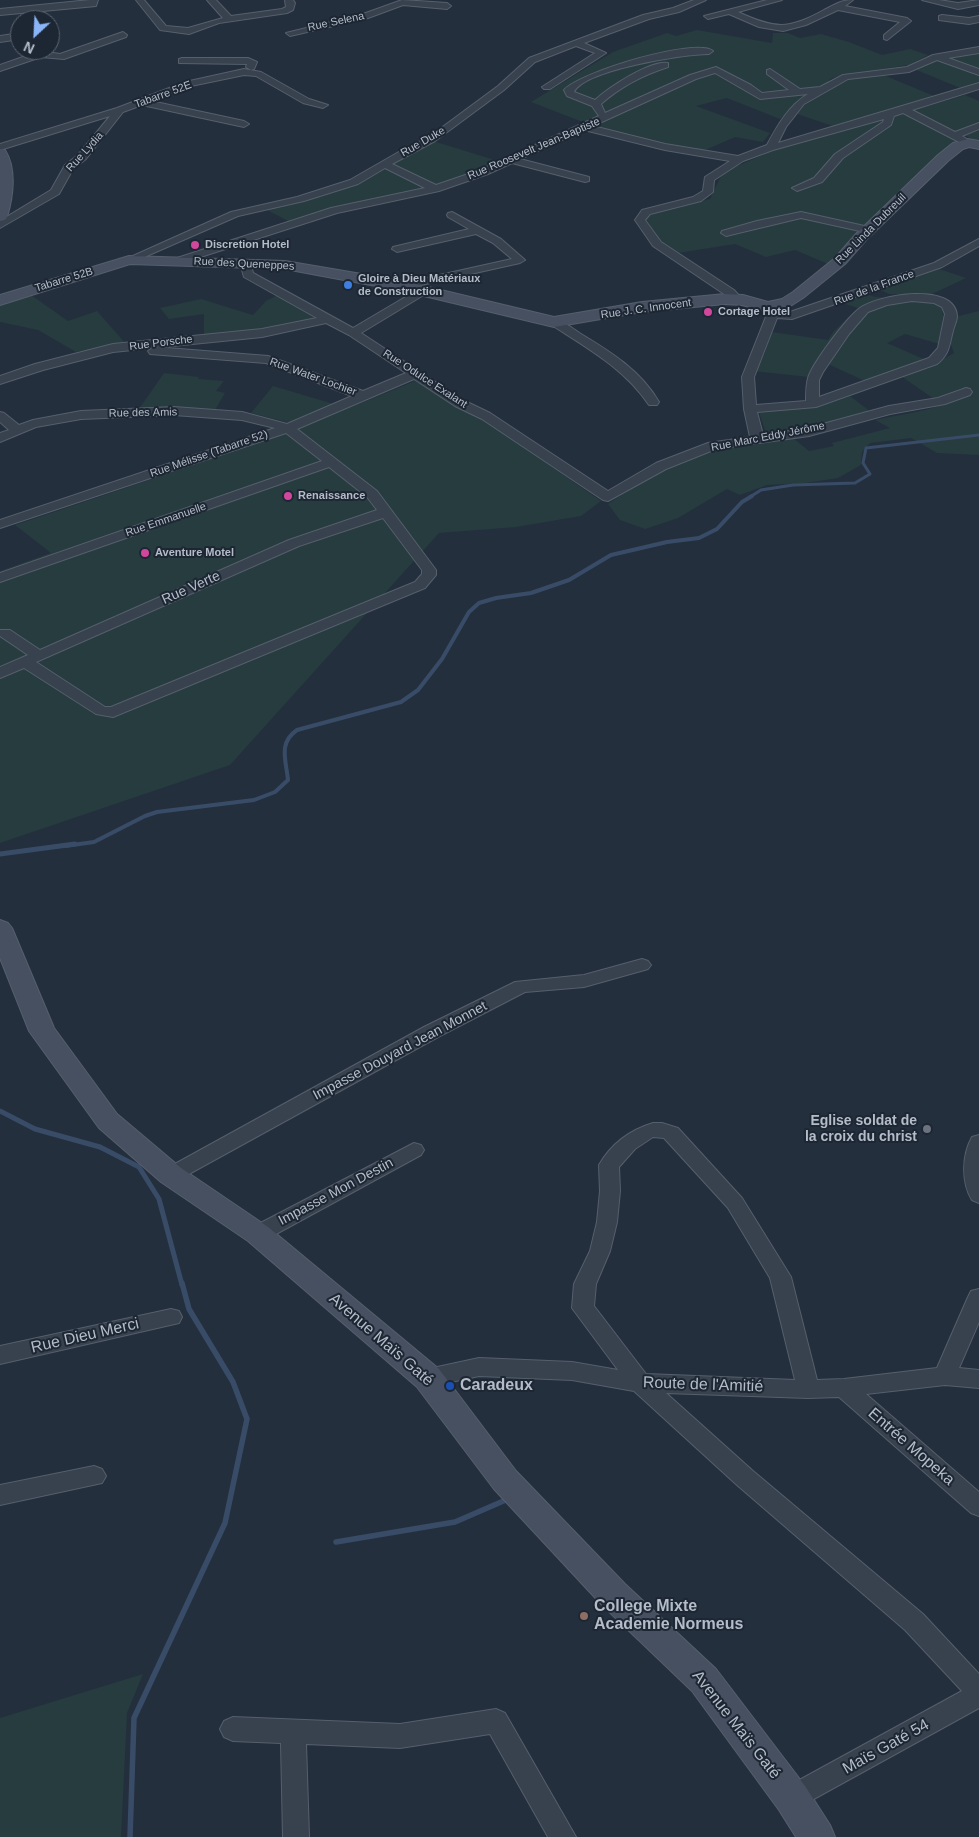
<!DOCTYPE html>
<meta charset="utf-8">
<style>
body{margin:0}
#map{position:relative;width:979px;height:1837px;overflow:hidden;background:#242f3e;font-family:Helvetica,sans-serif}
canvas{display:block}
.north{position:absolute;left:10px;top:10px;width:50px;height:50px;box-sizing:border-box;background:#1d2633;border:1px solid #59626f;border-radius:50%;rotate:205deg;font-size:14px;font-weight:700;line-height:20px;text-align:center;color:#b4bcc9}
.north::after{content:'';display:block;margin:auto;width:18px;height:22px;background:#8ab4f8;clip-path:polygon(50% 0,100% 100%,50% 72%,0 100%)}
</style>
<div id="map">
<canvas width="979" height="1837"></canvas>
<div class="north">N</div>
</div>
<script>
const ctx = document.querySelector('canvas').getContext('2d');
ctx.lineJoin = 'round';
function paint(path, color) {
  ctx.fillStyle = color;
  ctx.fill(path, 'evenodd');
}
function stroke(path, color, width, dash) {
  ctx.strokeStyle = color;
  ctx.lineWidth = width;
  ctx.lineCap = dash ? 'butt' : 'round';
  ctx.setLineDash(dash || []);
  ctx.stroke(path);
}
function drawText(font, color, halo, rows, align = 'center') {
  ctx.font = font + ' Helvetica,sans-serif';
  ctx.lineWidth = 4;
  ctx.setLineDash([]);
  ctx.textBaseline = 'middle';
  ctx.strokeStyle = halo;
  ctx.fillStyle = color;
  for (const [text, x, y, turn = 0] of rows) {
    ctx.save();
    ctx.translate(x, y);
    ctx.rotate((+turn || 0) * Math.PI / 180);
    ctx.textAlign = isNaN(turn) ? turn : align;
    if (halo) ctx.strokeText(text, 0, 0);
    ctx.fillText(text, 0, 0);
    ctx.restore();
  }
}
const green = new Path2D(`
 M697 30 772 43 773 33H788L800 38 821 34 849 42 882 55 910 49 928 55 909 65 842 75 830 79 827 85 806 94 780 119 727 98 696 106 770 133 763 142 735 137 703 151 664 145 593 126 531 102 613 52 667 33 676 36Z
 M979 51V70L943 57Z
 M935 58 979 75V83L965 90 914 69Z
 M881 74 939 98 836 127 797 114 810 99 848 78Z
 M965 95 979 101V142L911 111Z
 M905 112 958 137 828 264 795 250 766 257 735 244 678 253 662 243 646 219 652 213 710 199 723 172 779 148Z
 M433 141 498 161 464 176 434 186 389 165Z
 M386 167 425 188 331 209 290 222 265 209 301 200Z
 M936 268 966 278 930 295 889 294 880 290Z
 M864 294 876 297 941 302 943 317 939 344 905 334 887 343 926 360 867 382 817 359 809 377 753 371 764 355 772 332 828 340 833 332 858 308 842 303Z
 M31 295 68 321 97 311 126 344 76 352 38 330 0 322V304Z
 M278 295 319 319 263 331 204 337V314L169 319 160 308 201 299 253 315 266 301Z
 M979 311V455L937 453 911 438 870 443 862 452 861 465 838 478 805 483 767 485 740 495 727 489 678 518 645 529 620 520 608 504 656 472 715 449 793 438 809 451 834 446 832 443 890 428 875 420C907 413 948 409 973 389L962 388 934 399 901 376 928 368 954 353 947 334 955 317Z
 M164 373 199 377 198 379 224 381 216 391 225 393 215 410 168 407 139 409Z
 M415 381 489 423 601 501 581 516 516 527 439 533 230 765 0 843V571L51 553 15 525C149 480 284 436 415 381Z
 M273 386 337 405 290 423 251 413Z
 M850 396 871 412 816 427 767 436 758 409C789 408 820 408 850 396Z
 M143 1674 127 1713 121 1837H0V1718Z`);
const streamFar3 = new Path2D(`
 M750 497 761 490 793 485 855 483 870 474 863 463 866 448 979 435`);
const streamFar2 = new Path2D(`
 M65 846 94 842 145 816 157 812 254 800 275 792 288 780C286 760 278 743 297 730L401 702 418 690 442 659 469 612 479 603 496 598 531 593 569 580 611 555 667 542 699 538 717 529 742 502 752 496`);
const streamFar1 = new Path2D(`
 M0 854 75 844
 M0 1111 35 1129 100 1147 139 1167 159 1199 182 1285`);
const stream = new Path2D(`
 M336 1542 455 1522 508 1499 511 1501
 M130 1837 134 1718 225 1523 247 1419 233 1382 189 1309 182 1283`);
const street = new Path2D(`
 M90 0H98L96 6 0 15V9Z
 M136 0H144L166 26 188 28 223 18 207 0H216L231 16 282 9 286 7 285 0H293L295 3 293 10 287 13 219 23 189 34 160 30Z
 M402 0 447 3 451 6 447 9 403 5 368 18 290 36 286 33 363 14Z
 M694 0H706L679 12 649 19 584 43 606 53 550 89H544L542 87 595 53 576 46 535 62 504 90 435 141 392 164 436 185 480 170 599 116 592 106 567 96 564 90C580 72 696 37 713 51L709 54C684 54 584 70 574 92L595 100C608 88 650 60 668 63V67C643 75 620 87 601 104L605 113 690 75 716 67 751 85 762 93 789 90 767 74V70L770 69 800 89 820 87 843 75 907 67 933 55 979 47V53L948 58 979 69V75L937 60 909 72 848 79 804 104 786 127 778 143 979 83V89L912 110 955 132 979 123V129L962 136 973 143 968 146 965 145 903 113 894 116 891 125 843 158 822 182 797 191 792 188 814 178 835 154 883 122 884 119 773 150 743 161 714 180 713 192 701 201 650 214 645 220 661 242 734 290 742 299 736 302 653 246 635 220 642 210 693 197 703 191 705 177 730 161 665 150 584 130 520 159 589 177V181L585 182 512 163 488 174 439 191 337 213 182 263 178 264 173 261 174 259 331 208 425 188 385 168 358 184 304 201 238 216 133 262H125L124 260 231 212 297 197 350 180 404 149 429 137 498 86 529 58 643 15 673 8ZM715 73 760 99 808 94C789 105 777 126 767 145L738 156 665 144 593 126 696 79Z
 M767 0H782L738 12C775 29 788 30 824 10 834 5 841 0 853 0L845 6 907 18 911 21 887 40 884 39V35L900 22 838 10 806 25 783 31 759 27 729 14 708 19 704 16Z
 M922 0H939L958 3 979 0V5L958 9Z
 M942 15 969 18 979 16V22L969 24 939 20V16Z
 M123 32 127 35 126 37 64 59 41 57 0 71V65L40 51 60 54Z
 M20 33V39L0 42V36Z
 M182 58H248L257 62 254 69 251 70 246 67 247 64 179 63V59Z
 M244 69 261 72 309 99 328 105 323 108 303 103 256 76 244 75 191 86 151 101 244 121 249 124 244 127 142 105 123 112 86 159 73 169 59 194 0 228V221L51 190 65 165 78 155 110 116 0 150V144L117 108 185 82Z
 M452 212 501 239 525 260 520 263 403 289 399 288 397 286 399 284 512 259 493 243 476 234 397 252 392 249 393 247 469 229 448 217 447 215 448 213Z
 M801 212 869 227 874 230 869 233 801 218 726 236 721 233 722 231 757 221Z
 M979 239V246L942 267 792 319 777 318 754 377 756 405 806 401C806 393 806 385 808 378 812 364 847 317 860 308 877 295 955 281 957 316 957 321 954 326 953 331 949 345 950 354 937 364L816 407 757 412 763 435 808 428 889 406 938 398 966 388 970 389 972 392 970 395 945 404 890 414 809 436 716 449 666 469 608 501 603 500 482 419 455 406 414 379 297 429 377 491 436 570V575L425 588 113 717 96 714 24 668 0 678V667L28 655 0 636V630H10L40 650 289 540 377 510 367 497 329 467 0 582V573L322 461 286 433 0 528V520L275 428 242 420 174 415 81 419 36 427 0 442V433L9 430 0 422V412L4 413 19 425 33 420 81 411 174 407 242 412 287 424 352 396 266 363 150 354 148 351 154 347 268 356 363 391 406 373 349 335 326 323 262 337 113 352 43 370 0 384V376L35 364 113 344 262 329 317 318 244 277 240 263 242 261H250L253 273 353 328 419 289H427L429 291 427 293 361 333 463 400 490 413 608 491 656 463 708 443 750 437 744 409 742 377 767 314 762 307 764 305H772L777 311 787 313 934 263ZM912 301 934 303 942 307 945 314 938 348 929 358 819 397V380L823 372 849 334 868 312 887 305ZM383 518 422 570V574L415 582 111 707H105L36 662 299 546Z
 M554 319C564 321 573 329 581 334 611 352 641 371 659 402L657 405H649C624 368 587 348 550 324L548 322 550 320Z
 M642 959 648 961 651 965 648 969 584 987 525 992 438 1037 178 1180 171 1182 164 1180 161 1175 164 1170 424 1027 515 982 584 975Z
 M653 1123H662L678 1128 742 1198 791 1277 817 1380 844 1379 937 1368 968 1297 971 1291 979 1289V1322L959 1368 979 1370V1388L945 1385 866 1394 979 1492V1516L971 1513 839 1397 808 1398 666 1393 753 1471 923 1614 979 1674V1708L792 1811 783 1807 779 1798 783 1789 962 1691 905 1630 737 1485 634 1391 572 1380 479 1376 428 1387 420 1384 417 1378 420 1372 428 1369 479 1358 572 1362 618 1370 572 1308 574 1284 590 1251 597 1222 600 1191 599 1165C611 1144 630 1130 653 1123ZM653 1137 664 1138 728 1208 770 1278 795 1380 646 1374 594 1306 596 1284 610 1251 617 1222 620 1191 619 1167 635 1149Z
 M979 1135V1203L972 1200C961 1182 962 1155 972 1137Z
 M414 1143 421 1145 424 1150 421 1155 265 1240 258 1242 251 1240 248 1234 251 1228Z
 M171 1309 179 1311 182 1317 179 1323 0 1364V1346Z
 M94 1466 102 1469 106 1476 102 1483 0 1505V1485Z
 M496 1709 505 1713 576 1837H548L490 1734 400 1748 306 1744 309 1837H283L281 1743 233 1741 224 1737 220 1729 224 1721 233 1717 400 1724Z`);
const secondary = new Path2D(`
 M968 139 979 141V149L969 147 963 149 948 161 866 240 845 264 803 298 792 305 768 312 742 305 725 304 642 312 554 327 403 291 285 269 130 264 0 305V295L129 256 285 261 403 281 554 317 642 302 725 294 743 295 768 302 782 299 793 292 835 258 856 234 938 155 953 143Z
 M0 149 5 150C17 169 13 197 7 217L5 220 0 221Z
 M0 920 8 923 12 928 54 1028 117 1114 181 1168 268 1227 439 1369 516 1471 625 1584 716 1669 805 1786 830 1825 835 1837H796L779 1810 692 1691 601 1604 494 1489 417 1387 248 1241 161 1182 99 1128 29 1031 0 958Z`);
const markers = [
 [195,245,5,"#d1479c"],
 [348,285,5,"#3f7fe0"],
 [708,312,5,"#d1479c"],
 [288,496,5,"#d1479c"],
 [145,553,5,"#d1479c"],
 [927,1129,5,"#6b7280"],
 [450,1386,5,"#1a4fb4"],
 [584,1616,5,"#8d6e63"]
];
const farStreetnames = [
 ["Rue Selena",336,22,-12],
 ["Tabarre 52E",163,95,-20],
 ["Rue Duke",423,142,-30],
 ["Rue Roosevelt Jean-Baptiste",534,149,-23],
 ["Rue Lydia",85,152,-48],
 ["Rue Linda Dubreuil",871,229,-45],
 ["Rue des Queneppes",244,264,3],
 ["Tabarre 52B",64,280,-17],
 ["Rue de la France",874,288,-20],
 ["Rue J. C. Innocent",646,309,-8],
 ["Rue Porsche",161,343,-7],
 ["Rue Water Lochier",313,377,20],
 ["Rue Odulce Exalant",425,379,33],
 ["Rue des Amis",143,413,-1],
 ["Rue Marc Eddy Jérôme",768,437,-11],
 ["Rue Mélisse (Tabarre 52)",209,454,-19],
 ["Rue Emmanuelle",166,520,-19]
];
const farPoinames = [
 ["Discretion Hotel",205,245],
 ["Gloire à Dieu Matériaux",358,279],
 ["de Construction",358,292],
 ["Cortage Hotel",718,312],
 ["Renaissance",298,496],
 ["Aventure Motel",155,553]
];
const streetNames = [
 ["Rue Verte",191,588,-24],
 ["Impasse Douyard Jean Monnet",400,1051,-28],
 ["Impasse Mon Destin",336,1192,-28]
];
const poiNames = [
 ["Eglise soldat de",917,1121],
 ["la croix du christ",917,1137]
];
const nearStreetnames = [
 ["Rue Dieu Merci",85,1336,-13],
 ["Avenue Maïs Gaté",381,1340,41],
 ["Route de l'Amitié",703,1385,2],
 ["Entrée Mopeka",911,1447,41],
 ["Avenue Maïs Gaté",736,1725,52],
 ["Maïs Gaté 54",886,1747,-29]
];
const nearPoinames = [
 ["Caradeux",460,1386],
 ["College Mixte",594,1607],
 ["Academie Normeus",594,1625]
];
paint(green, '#263c3f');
stroke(streamFar3, '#394c67', 3);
stroke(streamFar2, '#394c67', 4);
stroke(streamFar1, '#394c67', 5);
stroke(stream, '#394c67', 5.5);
stroke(street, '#565f6c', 2);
stroke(secondary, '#565f6c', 2);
paint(street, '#38414e');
paint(secondary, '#465061');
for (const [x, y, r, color] of markers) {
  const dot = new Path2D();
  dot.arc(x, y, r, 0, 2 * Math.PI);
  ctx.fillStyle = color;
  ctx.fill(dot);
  stroke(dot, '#1d2633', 2);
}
drawText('11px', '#b4bcc9', '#1d2633', farStreetnames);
drawText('bold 11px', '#b4bcc9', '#1d2633', farPoinames, 'left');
drawText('14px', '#b4bcc9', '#1d2633', streetNames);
drawText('bold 14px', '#b4bcc9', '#1d2633', poiNames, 'right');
drawText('16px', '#b4bcc9', '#1d2633', nearStreetnames);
drawText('bold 16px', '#b4bcc9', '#1d2633', nearPoinames, 'left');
</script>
